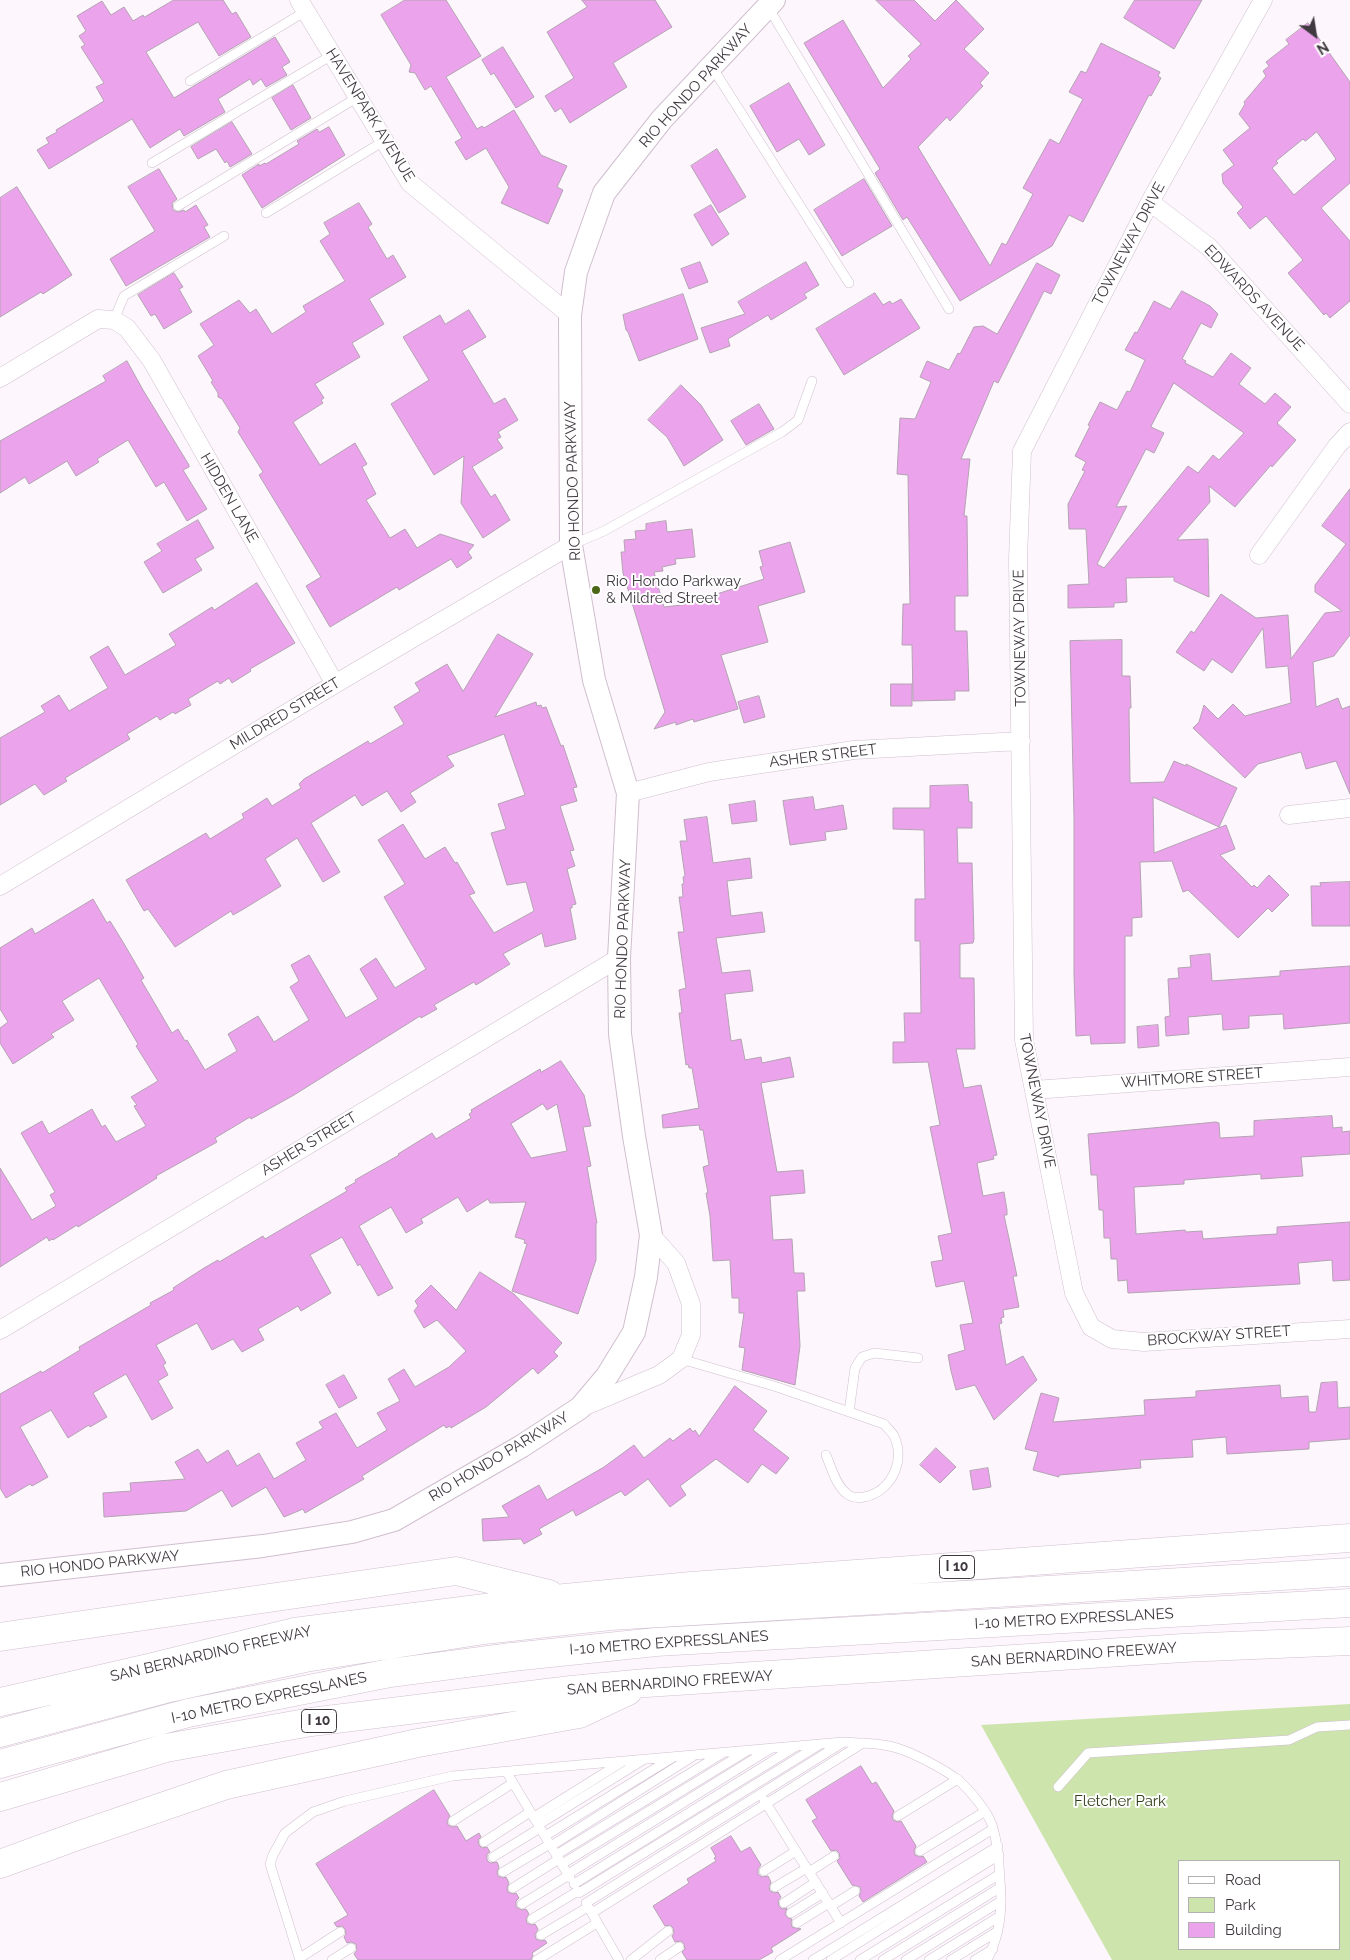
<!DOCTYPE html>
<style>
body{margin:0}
#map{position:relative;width:1350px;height:1960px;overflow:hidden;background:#fdf6fd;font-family:Raleway,sans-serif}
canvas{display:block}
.legend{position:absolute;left:1178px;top:1860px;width:162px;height:90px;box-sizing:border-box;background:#fff;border:1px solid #b3b0b3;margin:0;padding:6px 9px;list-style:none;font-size:15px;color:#403a40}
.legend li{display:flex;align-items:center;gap:10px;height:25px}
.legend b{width:25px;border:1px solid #b3b0b3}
.north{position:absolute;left:1290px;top:10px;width:50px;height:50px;-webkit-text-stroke:4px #fff;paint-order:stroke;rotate:149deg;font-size:14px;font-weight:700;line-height:20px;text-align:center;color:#403a40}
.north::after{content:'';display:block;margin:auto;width:18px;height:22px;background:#403a40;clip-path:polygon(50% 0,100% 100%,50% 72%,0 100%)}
</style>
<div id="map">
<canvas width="1350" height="1960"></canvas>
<ul class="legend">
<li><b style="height:6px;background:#fff"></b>Road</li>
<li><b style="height:14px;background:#cde5ad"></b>Park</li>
<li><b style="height:14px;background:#eba3eb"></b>Building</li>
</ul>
<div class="north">N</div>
</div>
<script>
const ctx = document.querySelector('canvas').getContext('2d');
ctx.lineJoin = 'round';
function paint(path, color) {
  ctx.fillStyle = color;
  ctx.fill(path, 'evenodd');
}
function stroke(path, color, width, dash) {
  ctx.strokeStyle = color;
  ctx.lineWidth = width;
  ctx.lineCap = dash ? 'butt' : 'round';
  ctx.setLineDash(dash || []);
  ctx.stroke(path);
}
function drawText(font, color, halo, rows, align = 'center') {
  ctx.font = font + ' Raleway,sans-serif';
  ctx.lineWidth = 4;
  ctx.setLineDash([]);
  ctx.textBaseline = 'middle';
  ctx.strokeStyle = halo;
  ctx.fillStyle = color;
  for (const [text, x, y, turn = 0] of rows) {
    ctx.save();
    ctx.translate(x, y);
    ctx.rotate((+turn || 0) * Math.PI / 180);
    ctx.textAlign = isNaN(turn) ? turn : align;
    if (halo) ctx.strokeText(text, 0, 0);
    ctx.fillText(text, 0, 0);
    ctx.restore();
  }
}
const green = new Path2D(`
 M1350 1704V1960H1112L981 1725ZM1179 1861H1339V1949H1179Z`);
const building = new Path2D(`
 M174 0H223L232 14 236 12 251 37 219 56 198 22 146 52 174 98 275 37 290 62 282 67 287 75 266 87 261 79 253 85 250 79 218 99 225 112 184 136 180 129 150 148 132 119 49 169 37 150 49 143 46 138 57 132 56 130 104 101 96 87 104 83 81 47 85 45 79 36 86 31 77 16 102 1 111 15 124 7 133 21 143 15 144 17Z
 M405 0H446L481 56 446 77 477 129 482 126 484 128 514 110 541 155 567 166 557 187 563 190 548 224 501 203 509 187 486 148 466 160 455 142 462 138 431 86 425 90 415 73 409 72 411 65 381 15Z
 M582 0H655L672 27 613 63 627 87 570 123 561 108 555 112 545 96 574 78 547 32 587 7Z
 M876 0H914L935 21 956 0 984 29 964 49 989 73 980 83 983 86 950 121 947 117 918 147 990 266 1002 243 1006 245 1033 194 1023 188 1050 139 1059 144 1083 99 1069 92 1081 71 1086 73 1101 43 1160 72 1158 76 1161 78 1151 96 1149 95 1083 222 1069 215 1052 246 960 301 907 217 903 220 875 173 880 169 804 43 843 20 883 88 911 59 908 56 921 44Z
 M1135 0H1202L1174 49 1124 18Z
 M1308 23 1350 82V183L1321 208 1350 241V301L1330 318 1326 313 1324 315 1288 273 1303 260 1266 216 1250 229 1237 213 1243 207 1223 183 1222 174 1234 165 1223 150 1250 128 1239 114 1245 104 1244 102 1266 76 1263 71 1269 66 1266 62 1289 44 1286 40ZM1317 132 1336 159 1294 195 1272 168 1278 163 1276 161 1303 139 1305 141Z
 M503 47 534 97 516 108 494 73 491 75 482 60Z
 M789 83 825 145 809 155 799 139 777 152 750 106Z
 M293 85 311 118 291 130 272 98Z
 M232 122 252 154 230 167 227 161 225 163 216 149 198 159 191 147Z
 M329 127 345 155 262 208 242 175 259 164V166L265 163 266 164 299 144 297 141 317 129 319 132Z
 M717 149 746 197 719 213 691 166Z
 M159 169 177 199 172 203 173 210 178 212 184 210 185 212 196 205 208 225 204 227 210 237 126 286 110 259 155 231 128 187Z
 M864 179 892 226 842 256 814 210Z
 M17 187 72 275 43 294 41 292 0 317V198Z
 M359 203 372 224 368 227 387 259 393 255 406 277 369 299 384 324 352 343 360 357 315 384 324 398 321 400 323 403 293 422 320 465 355 443 367 464 362 467 376 494 366 500 390 538 405 529 417 548 440 534 474 545 468 552 472 558 457 568 451 559 399 590 397 587 330 627 306 586 321 577 259 475 263 472 238 432 240 428 222 399 218 397V393L211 382 213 381 198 356 214 345 200 324 239 300 250 313 256 309 272 334 306 312 303 306 345 281 320 241 330 234 324 223Z
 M711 205 729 234 712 246 694 215Z
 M700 262 708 282 689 289 681 269Z
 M806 262 819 285 804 294 807 298 771 320 768 315 728 339 730 346 710 353 701 328 745 314 738 302Z
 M1037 263 1060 275 1051 294 1044 291 998 383 994 381 961 459H970L964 516H967L968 596H955V631H967L969 691H955V700L913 701 912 645H902L903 604H910L908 475 897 474 900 418 915 419 931 382 920 377 927 361 949 370 958 353 960 354 974 327 983 326 997 334Z
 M174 273 183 287 179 289 192 312 164 329 155 314 151 316 138 295Z
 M1182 291 1210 306 1218 314 1211 328 1201 323 1182 359 1186 361 1185 363 1213 377 1231 353 1251 368 1239 384 1265 404 1275 393 1291 407 1277 423 1296 440 1272 467 1271 465 1235 507 1209 486 1210 502 1177 540 1208 539 1209 597 1174 581V577L1126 578 1127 602 1114 603V607L1068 608V585L1089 584 1086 529H1069L1068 504 1085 471 1082 470 1086 462 1075 456 1090 426 1088 425 1100 402 1117 410 1127 391 1130 392 1145 360 1125 350 1135 332 1137 333 1154 301 1170 309ZM1174 383 1244 433 1219 460 1213 455 1198 473 1188 466 1104 568 1097 564 1127 506 1116 507 1146 449 1154 453 1164 433 1151 427Z
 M875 293 883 305 890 301 892 304 901 299 920 328 844 375 816 329Z
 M683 294 698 339 639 361 628 332 626 330 623 315Z
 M469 310 486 337 462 351 494 404 505 398 518 420 498 432 501 437 497 439 503 448 472 467 491 497 495 494 510 520 483 538 461 503 464 456 434 475 391 404 429 380 403 337 440 315 445 324Z
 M127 361 143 390 189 465V467L183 470 207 509 187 521 164 482 156 487 128 440 97 459 99 462 76 476 67 461 29 484 25 477 0 493V441L106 381 103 376Z
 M681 385 701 405 723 440 684 466 667 437 648 420Z
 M759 404 774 429 746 445 731 421Z
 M1350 489V635L1334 656 1313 662 1316 707 1338 698 1342 709 1350 706V794L1336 761 1306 769 1301 752 1258 764 1245 778 1193 728 1199 722 1204 705 1218 719 1233 704 1245 716 1291 703 1288 666 1266 668 1263 628 1232 673 1212 659 1204 671 1176 652 1191 631 1194 633 1221 594 1256 618 1288 615 1291 659 1325 613 1342 611 1315 592V585L1346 544 1322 526Z
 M198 520 214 548 195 559 202 570 163 593 144 562 162 551 157 544Z
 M666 521 667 532 692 529 695 557 675 559 676 564 662 567 663 571 654 572 664 607 682 605 764 579 760 567 763 566 759 551 790 542 805 592 758 606 768 642 721 655 738 709 694 722 693 719 676 725V722L654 729 665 712 623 573 621 552H625L624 540 636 539 635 531 646 530V524Z
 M257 583 295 643 250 669 251 671 232 683 229 678 220 684 218 681 188 699 191 705 175 714 173 712 160 720 157 716 127 734 130 739 65 778 67 781 44 795 35 784 0 805V738L45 712 41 706 59 695 69 711 108 688 90 657 108 646 125 675 176 645 169 634 212 607 214 610Z
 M498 634 533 654 495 717 536 702 537 706 541 705 542 708 546 707 561 746 563 745 577 787 573 788 577 801 560 806 574 850 570 851 575 866 567 869 576 904 572 905V908H570L576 939 545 947 542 933 503 954 510 964 476 985 474 982 434 1005 437 1009 421 1018 420 1016 294 1095 251 1119 250 1117 215 1138 217 1142 156 1176 157 1178 78 1227 77 1225 53 1240 52 1239 49 1241 47 1237 0 1267V1168L32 1220 56 1206 50 1195 55 1192 21 1133 42 1121 49 1134 92 1109 102 1127 105 1125 116 1142 146 1126 134 1106 137 1105 131 1097 158 1081 136 1046 138 1044 99 978 62 1001 74 1020 51 1034 54 1037 13 1064 0 1043V1028L8 1022 0 1009V948L32 928 35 934 93 899 107 923 110 921 123 942 144 978 141 980 172 1033 178 1029 185 1041 187 1040 205 1070 237 1051 228 1034 258 1016 274 1042 309 1020 290 987 299 981 291 965 309 955 346 1018 378 999 360 969 376 958 395 988 426 969 384 897 405 884 378 840 403 824 425 859 445 847 455 863 457 862 475 893 469 895 494 933 534 911 526 882 507 885 491 833 506 829 498 804 525 795 504 734 447 756 454 766 410 793 416 802 401 812 387 791 362 806 355 795 311 823 340 872 323 882 297 838 265 859 281 886 242 910 233 915 231 911 175 947 148 909 144 911 126 880 206 833 210 839 244 818 242 814 267 798 272 806 301 788 299 784 304 779 368 741 370 744 404 724 394 707 420 691 415 683 447 664 463 691Z
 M1122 640V676H1130L1131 708H1129L1130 783 1164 782 1174 761 1186 766V764L1237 788 1219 827 1153 797 1154 853 1226 825 1235 849 1220 855 1252 887 1254 885 1257 888 1269 875 1289 895 1272 912 1268 908 1238 938 1188 890 1183 892 1172 861 1140 862 1142 917 1132 918V936H1125V1043L1091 1044 1090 1035 1076 1036 1074 974V817L1070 641Z
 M891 684H912V706H891Z
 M759 696 765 717 744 723 738 702Z
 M968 785 969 802H972V828H957L958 863H972L974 939 973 943 960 944V978H974L975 1049H956L964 1088 981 1085 997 1155 993 1156 994 1159 977 1163 983 1196 1004 1192 1007 1210V1215H1004L1017 1276H1013L1019 1307 1003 1310 1004 1317 1001 1318 1002 1323 999 1324 1006 1365 1023 1356 1037 1380 994 1420 975 1385 956 1390 951 1371 948 1355 965 1350 960 1325 973 1323 964 1281 936 1287 931 1262 943 1260 938 1236 952 1233 930 1127 940 1125 928 1062 893 1063V1042H905L904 1013H921L920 941H915V899H925L924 830 893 829V808H930V786Z
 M813 797 815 810 843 805 847 829 825 832 826 840 790 845 783 801Z
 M755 801 757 821 732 824 729 805Z
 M707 817 713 863 750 858 752 878 727 881 731 916 762 912 765 932 716 938 722 973 750 970 753 991 725 994 731 1041 741 1039 745 1060 761 1057 762 1063 790 1057 794 1077 761 1083 777 1172 803 1170 805 1193 770 1196 773 1240 792 1239 794 1273H804L805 1291H797L800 1346 795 1385 742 1370 745 1348 739 1347 744 1313H739V1298H732L730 1260 713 1261 710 1216 706 1193H708L703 1167 709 1165 703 1130H700L699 1125 663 1128 662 1115 699 1108 692 1068H689L688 1064 686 1065 679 1013H682L679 990 686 988 678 932H684L679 897H683L682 884H684L683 877 685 876 680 841H687L684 820Z
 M1350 882V926H1312L1311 886H1321L1320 883Z
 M1210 954 1212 981 1280 976V971L1350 966V1023L1284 1029 1283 1014 1249 1016V1028L1223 1030 1222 1014 1188 1017 1189 1034 1166 1036 1165 1017 1170 1016 1168 979 1179 978 1178 968 1191 967 1190 956Z
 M1158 1025 1159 1046 1138 1048 1137 1027Z
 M561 1061 584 1095 591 1126 583 1127 591 1166 587 1167 597 1223H596V1260L578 1314 512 1291 527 1244 524 1243 525 1240 515 1237 526 1202 490 1203 488 1199 467 1212 458 1197 421 1219 423 1223 406 1233 391 1207 359 1226 393 1288 378 1296 360 1264 358 1266 342 1237 310 1255 331 1293 301 1311 298 1306 258 1329 264 1340 242 1352 233 1339 212 1350 197 1323 156 1345 166 1363 163 1365 168 1375 158 1381 173 1408 152 1420 126 1374 93 1393 107 1417 90 1427 89 1425 68 1438 51 1410 20 1427 48 1477 32 1486 30 1484 6 1498 0 1488V1394L41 1371 42 1373 80 1350 79 1347 151 1305 150 1303 174 1290 173 1288 204 1268 218 1260 219 1262 263 1236 265 1239 347 1191 345 1188 356 1182 355 1180 399 1155 398 1154 432 1133 436 1139 471 1118 469 1114 472 1112 471 1110 540 1069 541 1072ZM543 1104 547 1110 557 1104 567 1151 531 1158 511 1124Z
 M1332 1116 1333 1128 1342 1127V1132L1350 1131V1154L1301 1157 1303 1176 1261 1179V1174L1184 1180V1184L1134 1187 1136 1234 1185 1230 1186 1232 1202 1231 1203 1239 1244 1236 1277 1234V1227L1350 1222V1280L1333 1281 1332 1260 1298 1263 1300 1284 1128 1293 1127 1280 1118 1281 1117 1259H1111L1110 1238H1104L1103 1210H1099L1097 1175H1091L1088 1134 1216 1122 1219 1123 1220 1138 1254 1136V1121Z
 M480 1272 514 1294 562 1343 554 1352 558 1356 538 1374 533 1368 486 1407 451 1428 450 1426 446 1428 444 1425 362 1476 364 1479 305 1513 303 1509 284 1517 266 1487 232 1507 222 1490 186 1511 104 1517 103 1493 131 1491 130 1483 185 1479 175 1462 198 1449 207 1463 228 1450 237 1466 259 1453 274 1479 306 1460 296 1443 323 1428 319 1422 336 1413 357 1448 387 1430 377 1413 400 1401 388 1379 404 1369 415 1387 449 1367 466 1351 437 1320 424 1328 414 1311 418 1306 415 1301 431 1285 456 1310Z
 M344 1375 357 1398 339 1408 326 1385Z
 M1337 1382 1338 1408 1350 1407V1439L1309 1442V1449L1227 1454 1226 1437 1192 1440 1193 1457 1140 1460 1141 1468 1059 1475V1477L1033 1470 1038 1452 1025 1449 1041 1393 1059 1398 1053 1422 1145 1415 1144 1400 1196 1397V1391L1280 1385 1281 1398 1308 1396 1309 1412H1316L1321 1383Z
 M735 1386 767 1411 753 1430 789 1458 776 1474 762 1464 748 1483 716 1459 680 1486 686 1495 670 1507 648 1479 625 1496 621 1491 576 1516 573 1510 539 1529 542 1534 524 1544 521 1539 483 1541 482 1519 509 1517 502 1506 539 1485 547 1500 604 1467 634 1445 644 1458 670 1438 673 1441 690 1428 693 1432 695 1430 699 1436Z
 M936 1448 956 1467 940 1483 920 1465Z
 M988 1468 991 1487 973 1490 970 1471Z
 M861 1766 872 1784 876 1782 894 1811 892 1816 893 1820 898 1822 901 1821 916 1846 914 1851 915 1855 920 1857 923 1856 927 1862 863 1902 859 1896 861 1891 860 1887 852 1885 837 1861 840 1858 839 1853 836 1850 831 1851 812 1821 817 1818 806 1800Z
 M434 1790 450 1816 447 1821 448 1825 453 1827 457 1826 466 1841 479 1833 481 1837 478 1840 479 1845 482 1848 487 1847 490 1852 487 1854V1860L490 1863 497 1862 499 1867 497 1872 498 1876 503 1878 506 1877 509 1883 507 1888 508 1892 513 1894 516 1893 519 1898 516 1901V1907L522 1910 526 1909 529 1914 526 1919 527 1923 532 1925 535 1924 538 1929 535 1935 536 1939 541 1941 545 1940 547 1943 532 1953 533 1955 531 1960H358L354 1954 357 1950 356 1944 351 1942 347 1943 344 1937 346 1934 345 1929 342 1926 337 1927 334 1923 348 1915 316 1864Z
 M731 1836 741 1852 750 1847 761 1865 758 1869V1874L762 1877 768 1876 771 1882 769 1887 770 1891 775 1893 778 1892 781 1897 778 1901 779 1906 782 1909 787 1908 785 1914 788 1918 792 1919 791 1923 792 1927 801 1929 771 1948 773 1952 759 1960H687L682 1952 685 1949 684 1944 681 1941 675 1942 672 1936 674 1933 673 1928 670 1925 665 1926 653 1906 689 1883 687 1879 716 1861 714 1858 716 1857 711 1848Z`);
const service = new Path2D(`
 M768 7 949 309
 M712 67 849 283
 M190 81 306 11
 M152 163 332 55
 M178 206 358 97
 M266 213 384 141
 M114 320 124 296 224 236
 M571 545 604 531 782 432 798 420 812 381
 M681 1359 777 1387 884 1424C887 1428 892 1432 894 1436 906 1461 891 1492 864 1497 858 1498 851 1498 846 1493 836 1485 831 1467 826 1455
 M849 1412 855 1368 862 1357 874 1353 918 1358
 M506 1771 570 1878
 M1058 1787 1088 1753 1289 1740 1317 1727 1350 1725
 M764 1800 841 1923
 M898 1816 958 1779
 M534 1817 622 1762
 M453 1821 513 1783
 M538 1825 643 1760
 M545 1836 672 1758
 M484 1842 530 1812
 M551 1846 695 1755
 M920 1851 984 1812
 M556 1855 723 1753
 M493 1857 540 1828
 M562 1864 747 1751
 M764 1871 796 1851
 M503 1872 550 1844
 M809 1872 834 1856
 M568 1874 770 1749
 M574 1884 795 1747
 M775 1887 807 1868
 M513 1888 559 1859
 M579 1893 819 1745
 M586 1903 842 1743
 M784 1903 816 1882
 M522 1904 569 1875
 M831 1906 855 1891
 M589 1908 619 1960
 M592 1913 863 1743
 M791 1913 823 1893
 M532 1919 578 1891
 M797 1923 829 1903
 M541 1935 588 1907
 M300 1958 340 1932
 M300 1960 270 1864 273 1855 285 1833 313 1812 345 1801 452 1776 843 1742C862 1743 882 1743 900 1749 915 1754 946 1770 958 1780 969 1789 988 1812 992 1825 998 1844 999 1862 1000 1882 1003 1910 1000 1935 987 1960
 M332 1960 351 1948
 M537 1960 597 1923
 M631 1960 668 1931
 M660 1960 679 1947
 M780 1960 993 1829
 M813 1960 998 1846
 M831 1960 999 1855
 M860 1960 1000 1874
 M883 1960 1001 1887
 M906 1960 1001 1901
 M929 1960 1000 1916
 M951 1960 998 1931
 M975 1960 993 1949`);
const minor = new Path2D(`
 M299 0 410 183 570 315
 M1263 0 1150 202 1022 451 1018 559 1024 1040 1074 1293 1091 1327 1112 1339 1144 1342 1350 1329
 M1150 202 1209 247 1350 404
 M0 378 98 319 114 320 127 328 152 361 335 684
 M1259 555 1337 446 1350 432
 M628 793 709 772 854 750 1021 741
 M1289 815 1350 808
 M0 886 335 684 571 545
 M1034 1090 1350 1067
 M0 1330 619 958
 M583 1407 659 1375 681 1359 691 1335V1304L676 1263 651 1235`);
const tertiary = new Path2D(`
 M0 1575 263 1546 352 1532 394 1520 522 1446 580 1408 607 1376 634 1332 646 1277 651 1235 634 1136 620 1034 619 958 628 793 594 680 571 545 570 315 576 272 604 193 662 119 774 0`);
const motorway = new Path2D(`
 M0 1637 456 1571 549 1594
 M0 1702 149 1668 294 1632 565 1598 691 1586 1350 1538
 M0 1733 169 1688 305 1658 484 1630 610 1616 1350 1572
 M0 1764 188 1713 390 1673 512 1657 656 1642 1350 1603
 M0 1797 166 1748 311 1722 571 1690 646 1683 1183 1648 1350 1641
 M0 1864 77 1836 226 1785 418 1743 579 1714 628 1691`);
const markers = [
 [596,590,5,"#4b6617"]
];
const shields = [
 [957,1567,35],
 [319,1721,35]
];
const shieldNames = [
 ["I 10",957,1567],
 ["I 10",319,1721]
];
const streetNames = [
 ["RIO HONDO PARKWAY",696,86,-48],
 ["HAVENPARK AVENUE",370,115,58],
 ["TOWNEWAY DRIVE",1129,244,-62],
 ["EDWARDS AVENUE",1254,298,47],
 ["RIO HONDO PARKWAY",573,481,-92],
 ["HIDDEN LANE",229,498,60],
 ["TOWNEWAY DRIVE",1020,638,-91],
 ["MILDRED STREET",285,714,-31],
 ["ASHER STREET",823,756,-7],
 ["RIO HONDO PARKWAY",623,939,-88],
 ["WHITMORE STREET",1192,1078,-4],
 ["TOWNEWAY DRIVE",1037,1101,79],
 ["ASHER STREET",309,1144,-31],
 ["BROCKWAY STREET",1219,1336,-4],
 ["RIO HONDO PARKWAY",499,1457,-31],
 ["RIO HONDO PARKWAY",100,1564,-6],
 ["I-10 METRO EXPRESSLANES",1074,1619,-3],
 ["I-10 METRO EXPRESSLANES",669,1643,-4],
 ["SAN BERNARDINO FREEWAY",211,1654,-13],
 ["SAN BERNARDINO FREEWAY",1074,1655,-4],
 ["SAN BERNARDINO FREEWAY",670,1683,-4],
 ["I-10 METRO EXPRESSLANES",269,1698,-12]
];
const poiNames = [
 ["Rio Hondo Parkway",606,581],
 ["& Mildred Street",606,598]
];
const parkNames = [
 ["Fletcher Park",1120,1801]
];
paint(green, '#cde5ad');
paint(building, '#eba3eb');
stroke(building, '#b3a3b2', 1);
stroke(service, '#d0bfcf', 10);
stroke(minor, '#d0bfcf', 19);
stroke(tertiary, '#d0bfcf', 24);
stroke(motorway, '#d0bfcf', 29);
stroke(service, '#fff', 9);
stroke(minor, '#fff', 18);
stroke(tertiary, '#fff', 22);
stroke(motorway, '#fff', 28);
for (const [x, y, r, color] of markers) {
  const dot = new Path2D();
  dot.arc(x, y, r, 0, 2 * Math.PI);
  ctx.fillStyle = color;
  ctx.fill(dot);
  stroke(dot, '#fff', 2);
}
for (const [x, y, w] of shields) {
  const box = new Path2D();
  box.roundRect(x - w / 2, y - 11.5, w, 23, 4);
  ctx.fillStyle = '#fff';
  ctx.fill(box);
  stroke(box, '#403a40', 1);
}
drawText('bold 14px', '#403a40', null, shieldNames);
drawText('15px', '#403a40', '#fff', streetNames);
drawText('15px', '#403a40', '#fff', poiNames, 'left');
drawText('15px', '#32411b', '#fff', parkNames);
</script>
